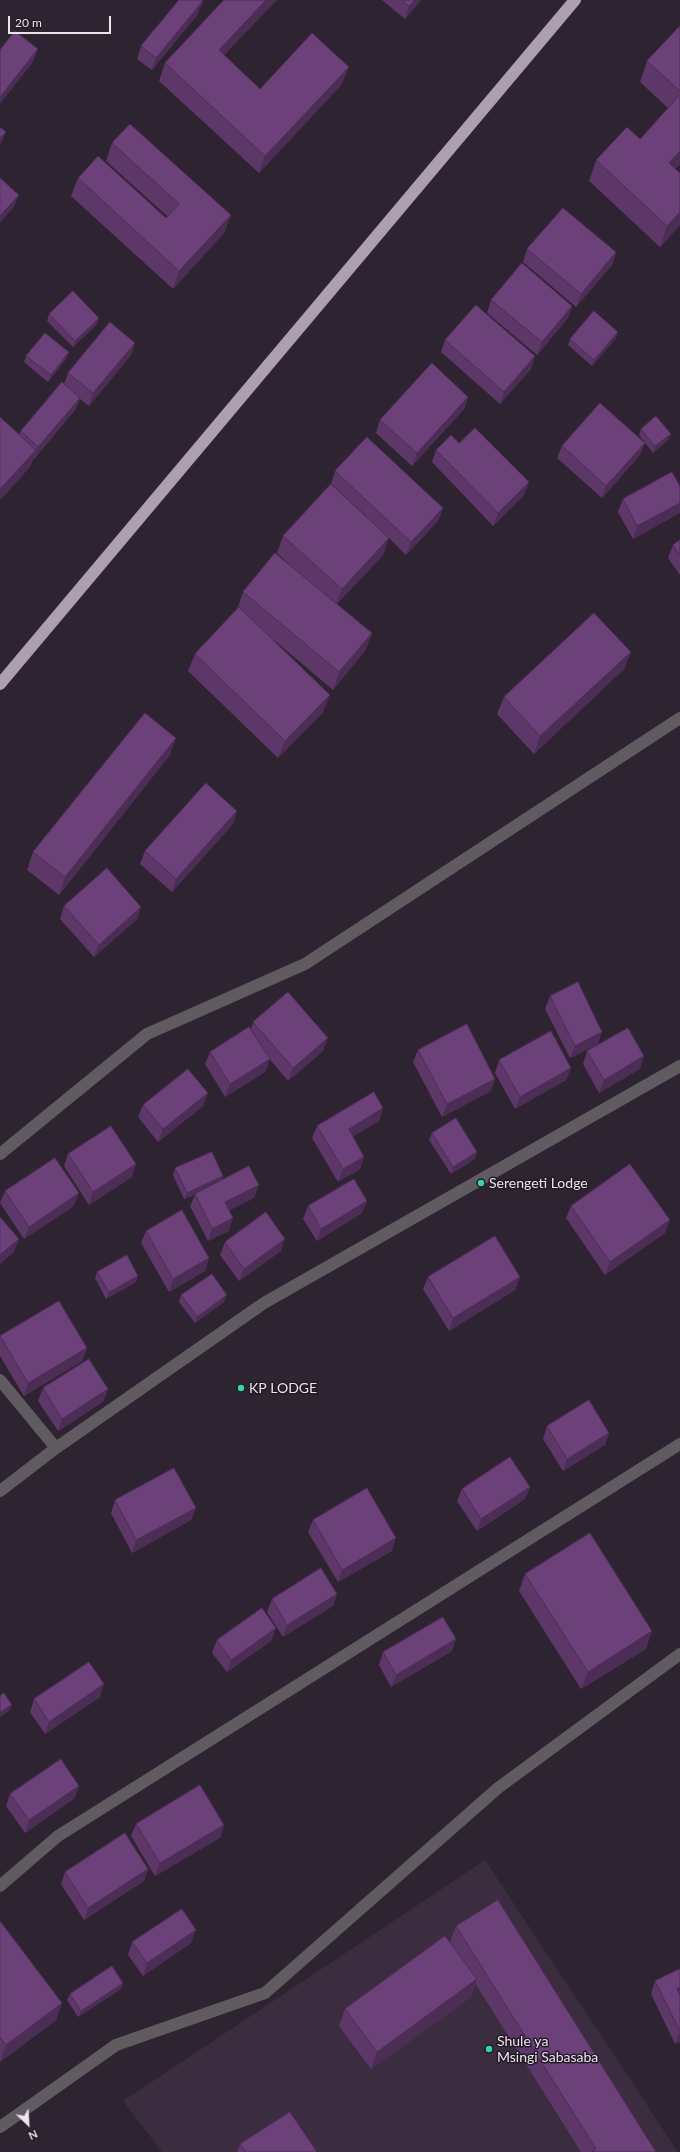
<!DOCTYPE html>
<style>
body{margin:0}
#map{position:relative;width:680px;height:2152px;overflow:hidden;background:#2e2331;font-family:Lato,sans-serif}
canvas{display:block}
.north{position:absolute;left:8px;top:2104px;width:40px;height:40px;-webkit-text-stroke:3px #241a27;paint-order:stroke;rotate:155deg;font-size:11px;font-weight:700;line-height:16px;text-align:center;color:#ebe4ed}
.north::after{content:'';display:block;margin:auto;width:14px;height:18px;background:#ebe4ed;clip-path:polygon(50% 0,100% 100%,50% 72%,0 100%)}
.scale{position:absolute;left:8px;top:16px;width:103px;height:18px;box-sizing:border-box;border:2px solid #ebe4ed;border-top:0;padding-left:5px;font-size:12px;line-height:14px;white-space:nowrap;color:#ebe4ed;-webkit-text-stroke:3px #241a27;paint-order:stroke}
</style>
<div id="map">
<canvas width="680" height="2152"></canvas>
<div class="north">N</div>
<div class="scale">20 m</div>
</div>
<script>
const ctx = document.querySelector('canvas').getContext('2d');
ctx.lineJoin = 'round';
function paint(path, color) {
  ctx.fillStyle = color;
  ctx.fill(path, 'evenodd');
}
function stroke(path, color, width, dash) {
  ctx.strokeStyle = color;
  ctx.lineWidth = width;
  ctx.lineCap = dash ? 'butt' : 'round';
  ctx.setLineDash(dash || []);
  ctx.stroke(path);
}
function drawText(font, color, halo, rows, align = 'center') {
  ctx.font = font + ' Lato,sans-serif';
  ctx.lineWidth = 3;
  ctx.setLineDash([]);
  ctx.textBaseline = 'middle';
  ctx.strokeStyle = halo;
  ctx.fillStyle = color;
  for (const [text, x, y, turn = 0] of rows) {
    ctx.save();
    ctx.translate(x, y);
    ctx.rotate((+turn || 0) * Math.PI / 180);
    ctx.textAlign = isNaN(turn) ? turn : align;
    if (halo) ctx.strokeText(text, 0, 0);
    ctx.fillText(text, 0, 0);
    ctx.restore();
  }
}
const built = new Path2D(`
 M485 1860 678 2152H162L123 2101Z`);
const minor = new Path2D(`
 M0 1154 147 1034 305 964 680 718
 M0 1380 56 1448
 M0 1491 56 1448 264 1303 680 1066
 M0 1886 58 1836 680 1444
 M0 2127 116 2045 265 1993 498 1788 680 1654`);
const highway = new Path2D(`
 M0 684 575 0`);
const wall = new Path2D(`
 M382 0H421L405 19Z
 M198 14 152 70 137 59 141 46Z
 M680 26V164L675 169 680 225 660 247 589 181 596 160 640 139 668 108 640 82 647 61Z
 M224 55 260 89 342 84 259 173 159 81 165 63Z
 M112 143 231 215 224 233 173 289 71 196 78 178 166 218 167 216 106 161Z
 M527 249 616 252 612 265 576 307 523 262Z
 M491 300 572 306 568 318 537 355 487 313Z
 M49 314 97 324 73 347 47 321Z
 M616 338 592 366 568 345 570 339Z
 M445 340 531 369 500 404 441 352Z
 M135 343 131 355 89 406 80 399 75 410 34 459H33L30 467 0 500V417L19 434 21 431 64 384 68 373Z
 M26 356 66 359 48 382 24 362Z
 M468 397 464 409 412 466 376 433 380 420Z
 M641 429 668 440 653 453 639 435Z
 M459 443 529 482 524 495 493 526 432 462 436 450Z
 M645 443 640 455 602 498 557 458 562 446Z
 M335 471 443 508 438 521 406 555 389 538 383 555 337 604 372 633 365 651 333 690 274 640 323 712 278 758 188 671 195 654 237 610 243 592 290 565 277 553 283 536 365 515 331 484Z
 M680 486V513L633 539 618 512 623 499Z
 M680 540V575L668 558 673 545Z
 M631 652 624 669 534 754 497 714 504 697Z
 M170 755 59 895 27 870 33 852Z
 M237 811 233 824 172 892 140 864 145 851Z
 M64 906 141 907 137 919 94 957 60 919Z
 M550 996 598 1044 570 1058 545 1009Z
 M253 1022 323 1051 288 1081 268 1057 270 1059 265 1072 225 1097 205 1064 210 1052 251 1029Z
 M418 1050 491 1091 442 1117 413 1062Z
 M587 1051 640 1069 599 1093 583 1064Z
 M499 1060 571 1068 566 1080 515 1109 495 1073Z
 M208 1093 203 1106 158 1142 138 1117 143 1105Z
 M383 1108 379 1121 353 1136 364 1157 360 1169 338 1182 312 1138 317 1126Z
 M432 1133 477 1152 475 1159 451 1174 429 1140Z
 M68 1154 132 1177 89 1205 64 1166Z
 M175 1168 222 1180 259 1185 254 1198 229 1210V1231L208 1241 190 1206 195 1195 184 1199 173 1175Z
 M5 1191 74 1206 24 1239 0 1203Z
 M367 1201 362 1213 317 1241 303 1219 308 1206Z
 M571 1206 670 1220 665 1233 605 1275 566 1218Z
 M146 1231 209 1258 205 1271 169 1292 141 1243Z
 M225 1242 281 1251 239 1281 220 1255Z
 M97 1272 136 1282 106 1299 95 1278Z
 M428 1277H520L515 1290 449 1331 423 1289Z
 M181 1295 224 1302 195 1323 179 1302Z
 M0 1336 87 1348 82 1361 24 1396 0 1356Z
 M43 1388 108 1389 103 1402 58 1431 38 1401Z
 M547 1426 609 1433 605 1445 563 1471 543 1439Z
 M530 1487 525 1499 477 1531 457 1501 462 1489Z
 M115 1500 196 1508 191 1520 132 1553 111 1513Z
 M313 1520 392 1551 338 1582 308 1532Z
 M525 1574 646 1649 581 1689 519 1591Z
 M337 1594 333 1606 283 1637 267 1612 272 1599Z
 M276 1628 271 1641 227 1672 212 1653 217 1640Z
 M452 1651 391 1687 379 1665 383 1652Z
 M100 1697 45 1734 30 1712 34 1699Z
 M10 1794 75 1798 25 1833 6 1806Z
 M136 1824 224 1825 220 1838 155 1876 131 1836Z
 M148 1869 144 1881 84 1920 61 1884 65 1872Z
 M0 1921 62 2003 56 2020 0 2062Z
 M456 1926 656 2152H581L475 1983 471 1997 371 2069 339 2026 345 2009 450 1942Z
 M132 1942 191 1943 143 1976 128 1955Z
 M680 1969V2042L675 2044 651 1994 655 1981Z
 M123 1983 121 1989 78 2017 67 2000 70 1994Z
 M240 2144 317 2152H237Z`);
const shadedWall = new Path2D(`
 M266 0H277L212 68 219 50Z
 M415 0H421L405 19 409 6Z
 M203 1 198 14 152 70 156 58Z
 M38 49 33 62 0 104V97Z
 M349 67 342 84 259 173 265 156Z
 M6 132 1 144 0 146V138Z
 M680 151V164L661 184 669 163Z
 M19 195 14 207 0 223V216Z
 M680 212V225L660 247 667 226Z
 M231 215 224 233 173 289 179 271Z
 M616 252 612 265 576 307 581 294Z
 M572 306 568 318 537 355 542 342Z
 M99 318 97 324 73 347 75 341Z
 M618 332 616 338 592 366 594 360Z
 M135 343 131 355 89 406 93 393Z
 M69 352 66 359 48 382 51 375Z
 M535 356 531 369 500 404 504 392Z
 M468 397 464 409 412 466 417 453Z
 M80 398 75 410 34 459 38 447Z
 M671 434 668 440 653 453 655 446Z
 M645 443 640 455 602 498 606 486Z
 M36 450 30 467 0 500V489Z
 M529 482 524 495 493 526 498 513Z
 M680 503V513L633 539 637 526Z
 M443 508 438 521 406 555 411 542Z
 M389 538 383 555 335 606 342 589Z
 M372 633 365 651 333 690 339 672Z
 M631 652 624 669 534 754 540 736Z
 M330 695 323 712 278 758 285 741Z
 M176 738 170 755 59 895 65 877Z
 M237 811 233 824 172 892 176 879Z
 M141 907 137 919 94 957 99 945Z
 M602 1032 598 1044 570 1058 575 1046Z
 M328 1038 323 1051 288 1081 293 1068Z
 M644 1056 640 1069 599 1093 604 1080Z
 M270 1059 265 1072 225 1097 230 1084Z
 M571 1068 566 1080 515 1109 520 1097Z
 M495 1079 491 1091 442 1117 447 1104Z
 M208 1093 203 1106 158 1142 163 1129Z
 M383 1108 379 1121 344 1142 349 1129Z
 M477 1152 475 1159 451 1174 453 1167Z
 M364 1157 360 1169 338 1182 343 1169Z
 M136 1164 132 1177 89 1205 93 1192Z
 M223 1176 221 1183 184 1199 187 1193Z
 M259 1185 254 1198 221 1215 225 1202Z
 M79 1193 74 1206 24 1239 29 1227Z
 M367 1201 362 1213 317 1241 321 1229Z
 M233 1218 229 1231 208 1241 212 1229Z
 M670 1220 665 1233 605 1275 610 1262Z
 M19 1239 14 1252 0 1264V1255Z
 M285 1239 281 1251 239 1281 244 1269Z
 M209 1258 205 1271 169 1292 173 1279Z
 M138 1276 136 1282 106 1299 109 1292Z
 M520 1277 515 1290 449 1331 453 1318Z
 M227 1295 224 1302 195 1323 197 1317Z
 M87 1348 82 1361 24 1396 28 1383Z
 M108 1389 103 1402 58 1431 62 1419Z
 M609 1433 605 1445 563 1471 567 1459Z
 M530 1487 525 1499 477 1531 481 1519Z
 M196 1508 191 1520 132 1553 136 1540Z
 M396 1538 392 1551 338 1582 342 1570Z
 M337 1594 333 1606 283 1637 287 1625Z
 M276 1628 271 1641 227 1672 231 1660Z
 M652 1631 646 1649 581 1689 588 1672Z
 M456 1639 452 1651 391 1687 396 1675Z
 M104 1684 100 1697 45 1734 49 1722Z
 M12 1705 9 1711 0 1717V1712Z
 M79 1786 75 1798 25 1833 29 1820Z
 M224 1825 220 1838 155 1876 160 1863Z
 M148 1869 144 1881 84 1920 88 1908Z
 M196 1930 191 1943 143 1976 147 1963Z
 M477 1979 471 1997 371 2069 377 2052Z
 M123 1983 121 1989 78 2017 81 2011Z
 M680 1987V1998L677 1989Z
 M62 2003 56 2020 0 2062 6 2045Z
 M680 2031V2042L675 2044Z`);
const building = new Path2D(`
 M179 0H202L203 1 156 58 141 46Z
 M224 0H266L219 50 260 89 312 33 349 67 265 156 165 63Z
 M402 0H415L409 6Z
 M680 26V91L647 61Z
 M15 31 38 49 0 97V50Z
 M680 95V151L669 163 680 173V212L667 226 596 160 627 127 640 139Z
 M130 124 231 215 179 271 78 178 98 156 166 218 179 204 112 143Z
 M0 127 6 132 0 138Z
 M0 178 19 195 0 216Z
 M563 208 616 252 581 294 527 249Z
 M522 263 572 306 542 342 491 300Z
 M73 291 99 318 75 341 49 314Z
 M476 305 535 356 504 392 445 340Z
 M594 311 618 332 594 360 570 339Z
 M110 322 135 343 93 393 68 373Z
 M45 333 69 352 51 375 26 356Z
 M432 363 468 397 417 453 380 420Z
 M62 382 80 398 38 447 21 431Z
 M600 403 645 443 606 486 562 446Z
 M656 416 671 434 655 446 641 429Z
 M0 417 36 450 0 489Z
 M475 428 529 482 498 513 436 450 451 435 459 443Z
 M367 437 443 508 411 542 335 471Z
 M672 472 680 486V503L637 526 623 499Z
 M331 484 389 538 342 589 283 536Z
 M680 540V556L673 545Z
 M275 553 372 633 339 672 243 592Z
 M239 607 330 695 285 741 195 654Z
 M594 613 631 652 540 736 504 697Z
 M145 713 176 738 65 877 33 852Z
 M206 783 237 811 176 879 145 851Z
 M107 868 141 907 99 945 64 906Z
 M578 982 602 1032 575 1046 550 996Z
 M288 992 328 1038 293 1068 253 1022Z
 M467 1024 495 1079 447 1104 418 1050Z
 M249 1027 270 1059 230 1084 210 1052Z
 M628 1028 644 1056 604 1080 587 1051Z
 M551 1031 571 1068 520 1097 499 1060Z
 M188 1069 208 1093 163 1129 143 1105Z
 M374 1092 383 1108 349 1129 364 1157 343 1169 317 1126Z
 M456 1118 477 1152 453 1167 432 1133Z
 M111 1126 136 1164 93 1192 68 1154Z
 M212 1152 223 1176 187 1193 175 1168Z
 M55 1158 79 1193 29 1227 5 1191Z
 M630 1164 670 1220 610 1262 571 1206Z
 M249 1166 259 1185 225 1202 233 1218 212 1229 195 1194Z
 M354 1179 367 1201 321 1229 308 1206Z
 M182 1210 209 1258 173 1279 146 1231Z
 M266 1212 285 1239 244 1269 225 1242Z
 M0 1217 19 1239 0 1255Z
 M495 1236 520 1277 453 1318 428 1277Z
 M127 1255 138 1276 109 1292 97 1272Z
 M212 1274 227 1295 197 1317 181 1295Z
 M59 1301 87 1348 28 1383 0 1336Z
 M89 1359 108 1389 62 1419 43 1388Z
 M589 1400 609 1433 567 1459 547 1426Z
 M510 1457 530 1487 481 1519 462 1489Z
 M174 1468 196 1508 136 1540 115 1500Z
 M367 1488 396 1538 342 1570 313 1520Z
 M590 1533 652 1631 588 1672 525 1574Z
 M321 1568 337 1594 287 1625 272 1599Z
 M262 1608 276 1628 231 1660 217 1640Z
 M443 1617 456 1639 396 1675 383 1652Z
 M89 1662 104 1684 49 1722 34 1699Z
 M4 1693 12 1705 0 1712V1696Z
 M61 1759 79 1786 29 1820 10 1794Z
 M200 1785 224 1825 160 1863 136 1824Z
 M125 1833 148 1869 88 1908 65 1872Z
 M498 1900 656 2152H592L596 2149 456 1926Z
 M182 1909 196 1930 147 1963 132 1942Z
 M0 1921 62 2003 6 2045 0 2037Z
 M445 1936 477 1979 377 2052 345 2009Z
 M112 1966 123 1983 81 2011 70 1994Z
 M680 1969V1987L677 1989 680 1995V2031L655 1981Z
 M290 2112 317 2152H246L240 2144Z`);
const markers = [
 [481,1183,4,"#37d4a6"],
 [241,1388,4,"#37d4a6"],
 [489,2049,4,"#37d4a6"]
];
const poiNames = [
 ["Serengeti Lodge",489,1183],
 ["KP LODGE",249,1388],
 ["Shule ya",497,2041],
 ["Msingi Sabasaba",497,2057]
];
paint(built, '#3b2c3f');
stroke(minor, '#605a61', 12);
stroke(highway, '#ad9fb1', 12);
paint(wall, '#5d3768');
paint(shadedWall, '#4c2d55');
paint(building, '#6c4079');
stroke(building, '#4c2d55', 1);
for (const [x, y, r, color] of markers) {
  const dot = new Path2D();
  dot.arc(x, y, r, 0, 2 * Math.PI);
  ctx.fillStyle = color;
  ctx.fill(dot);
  stroke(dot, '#241a27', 1.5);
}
drawText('14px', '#ebe4ed', '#241a27', poiNames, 'left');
</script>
